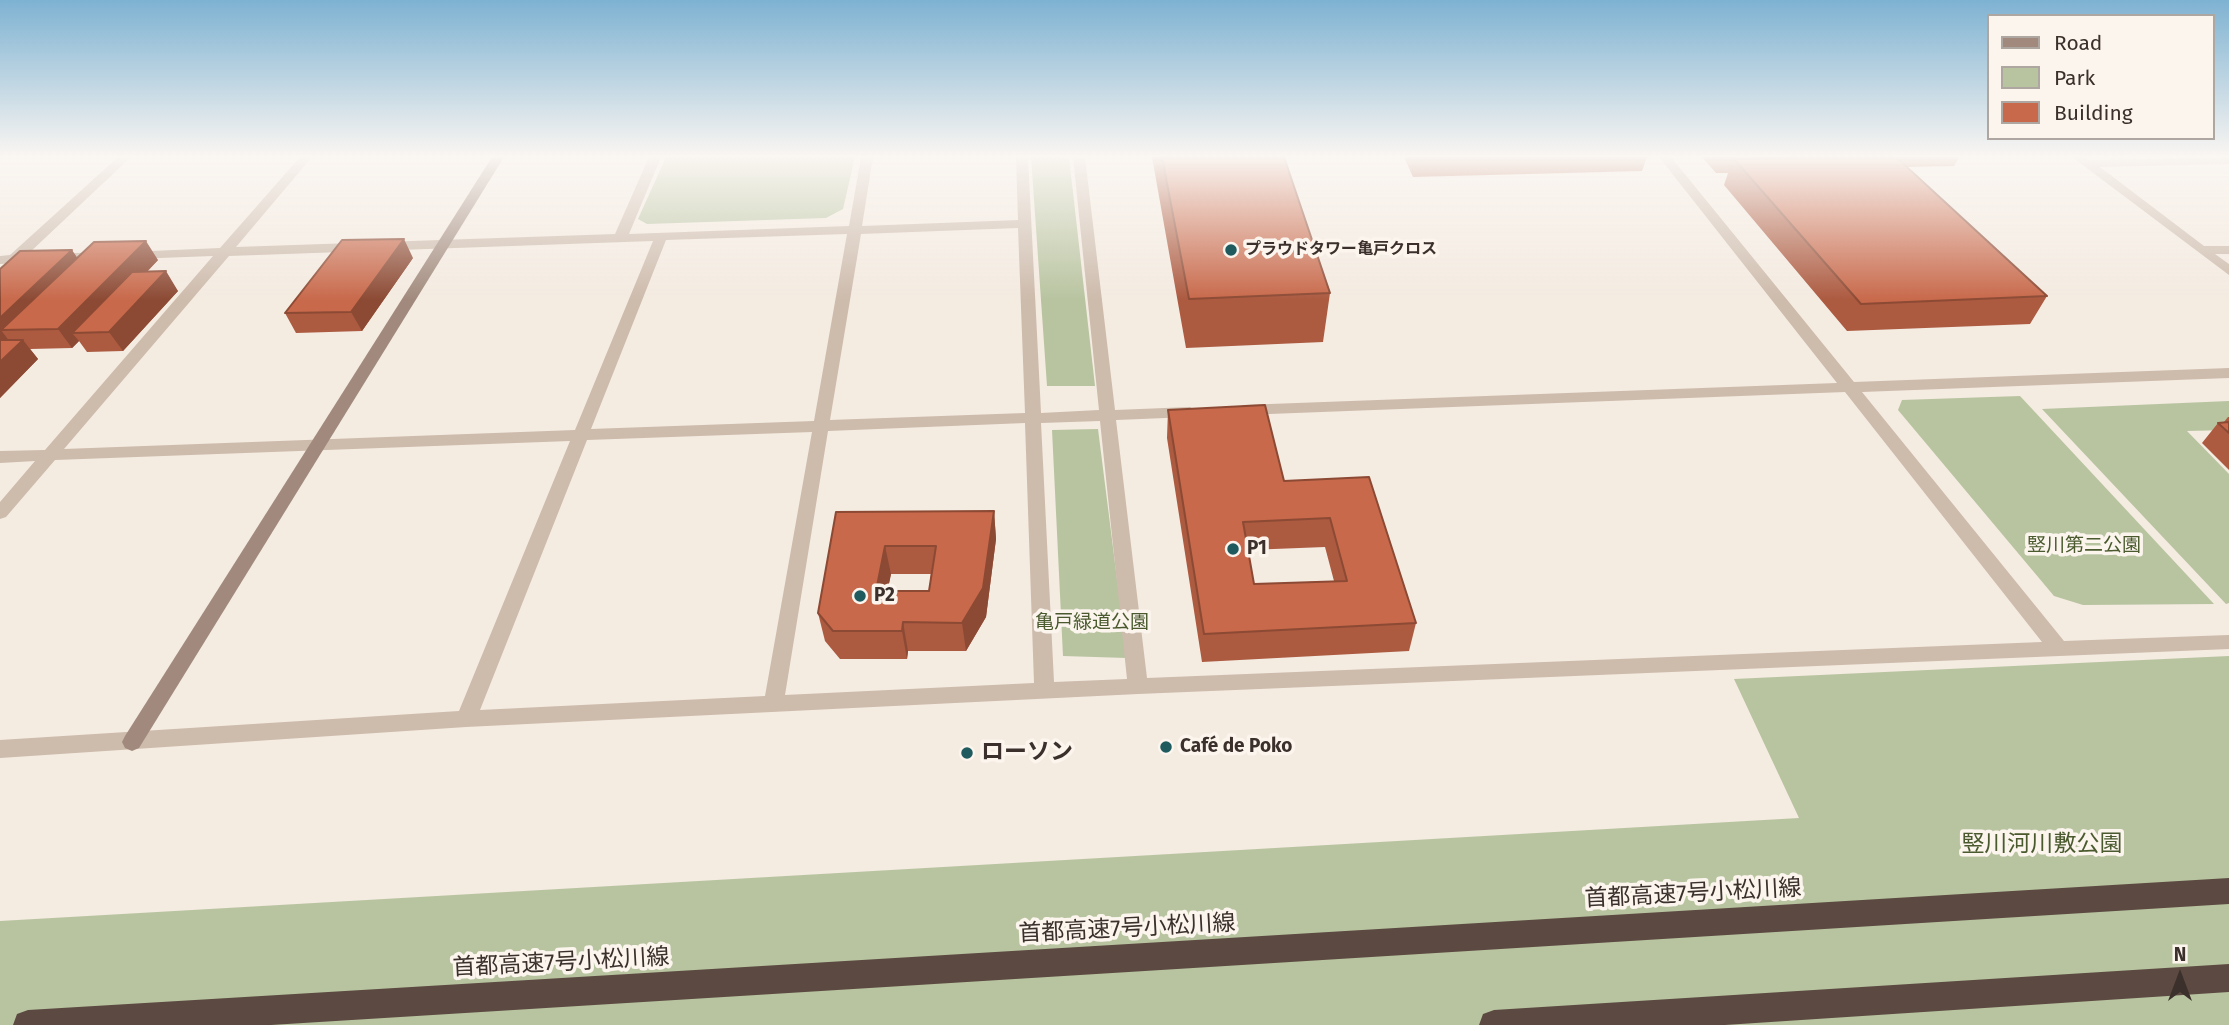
<!DOCTYPE html>
<meta charset="utf-8">
<style>
body{margin:0}
#map{position:relative;width:2229px;height:1025px;overflow:hidden;background:#f4ebe1;font-family:"Fira Sans",sans-serif}
canvas{display:block}
.legend{position:absolute;left:1987px;top:14px;width:228px;height:126px;box-sizing:border-box;background:#fbf5ee;border:2px solid #aea6a0;margin:0;padding:9px 12px;list-style:none;font-size:21px;color:#3b302b}
.legend li{display:flex;align-items:center;gap:14px;height:35px}
.legend b{width:35px;border:2px solid #aea6a0}
.north{position:absolute;left:2145px;top:941px;width:70px;height:70px;-webkit-text-stroke:5px #fbf5ee;paint-order:stroke;rotate:0deg;font-size:19px;font-weight:700;line-height:28px;text-align:center;color:#3b302b}
.north::after{content:'';display:block;margin:auto;width:24px;height:32px;background:#3b302b;clip-path:polygon(50% 0,100% 100%,50% 72%,0 100%)}
</style>
<div id="map">
<canvas width="2229" height="1025"></canvas>
<ul class="legend">
<li><b style="height:9px;background:#a18a7d"></b>Road</li>
<li><b style="height:19px;background:#b8c4a0"></b>Park</li>
<li><b style="height:19px;background:#c8694b"></b>Building</li>
</ul>
<div class="north">N</div>
</div>
<script>
const ctx = document.querySelector('canvas').getContext('2d');
ctx.lineJoin = 'round';
function paint(path, color) {
  ctx.fillStyle = color;
  ctx.fill(path, 'evenodd');
}
function stroke(path, color, width, dash) {
  ctx.strokeStyle = color;
  ctx.lineWidth = width;
  ctx.lineCap = dash ? 'butt' : 'round';
  ctx.setLineDash(dash || []);
  ctx.stroke(path);
}
function drawText(font, color, halo, rows, align = 'center') {
  ctx.font = font + ' "Fira Sans","Noto Sans JP",sans-serif';
  ctx.lineWidth = 7;
  ctx.setLineDash([]);
  ctx.textBaseline = 'middle';
  ctx.strokeStyle = halo;
  ctx.fillStyle = color;
  for (const [text, x, y, turn = 0] of rows) {
    ctx.save();
    ctx.translate(x, y);
    ctx.rotate((+turn || 0) * Math.PI / 180);
    ctx.textAlign = isNaN(turn) ? turn : align;
    if (halo) ctx.strokeText(text, 0, 0);
    ctx.fillText(text, 0, 0);
    ctx.restore();
  }
}
const green = new Path2D(`
 M666 157H855L843 209 826 218 647 224 638 219Z
 M1031 157H1069L1095 386H1047Z
 M2020 396 2214 604 2083 605 2054 596 1898 410 1902 400Z
 M2229 401V430L2187 431 2229 474V603L2226 604 2042 409Z
 M1098 429 1127 658 1063 656 1052 430Z
 M2229 656V1025H0V921L1799 818 1734 679Z`);
const street = new Path2D(`
 M118 157H131L27 255 101 252 108 256 106 259 0 264V256L10 255Z
 M300 157H312L236 247 615 234 649 157H661L629 234 849 226 861 157H873L862 226 1018 220 1016 157H1028L1041 413 1099 410 1073 157H1085L1115 410 1190 407 1198 412 1190 417 1116 420 1147 678 2042 642 1845 392 1243 415 1235 410 1243 405 1837 383 1659 157H1671L1854 382 2229 368V378L1862 392 2064 641 2229 635V649L1138 694 466 727 0 758V740L459 711 570 441 55 460 6 517 0 519V502L35 461 0 463V451L45 450 213 256 133 259 128 258V252L220 248ZM1018 228 1025 413 830 420 861 234ZM847 234 814 421 591 429 666 240ZM653 241 575 430 64 449 229 256ZM1100 421 1127 679 1054 682 1041 423ZM1025 423 1034 683 785 695 828 431ZM812 432 765 696 480 710 587 440Z
 M2072 157H2086L2090 160 2229 157V164L2100 167 2204 246H2229V254H2215L2229 264V275Z`);
const secondary = new Path2D(`
 M492 157H504L139 748 132 751 125 748 122 742 125 736Z`);
const highway = new Path2D(`
 M2229 878V904L271 1025H13L17 1014 28 1010Z
 M2229 964V992L1725 1025H1479L1483 1014 1494 1010Z`);
const wall = new Path2D(`
 M1152 157H1284L1330 293 1323 342 1186 348Z
 M1404 157H1647L1642 171 1413 177Z
 M1702 157H1959L1954 166 1907 167 2047 296 2030 324 1847 331 1724 185 1728 173H1716Z
 M77 258 158 260 147 272 178 291 123 351 87 352 79 341 72 348 30 349 38 359 0 398V269Z
 M413 258 362 331 296 333 285 313Z
 M1168 410 1284 481 1369 477 1416 623 1409 651 1202 662 1167 438ZM1325 547 1334 581 1254 584 1248 550Z
 M2228 417H2229V470L2202 443 2218 423 2224 422Z
 M994 511 996 539 986 617 966 651H908L907 659H840L825 641 818 613 836 512ZM891 574H931L929 591H887Z`);
const shadedWall = new Path2D(`
 M404 239 413 258 362 331 351 312Z
 M146 241 158 260 88 332 72 333 79 341 72 348 58 329Z
 M72 250 85 269 1 330 10 342 0 348V318Z
 M166 271 178 291 123 351 109 332Z
 M23 340 38 359 0 398V362Z
 M994 511 996 539 986 617 966 651 962 623Z
 M885 546 891 574 882 620 876 591Z
 M903 622 908 651 907 659 902 631Z`);
const building = new Path2D(`
 M1162 157H1284L1330 293 1189 299Z
 M1807 157H1896L2047 296 1861 304 1734 159Z
 M404 239 351 312 285 313 342 240Z
 M146 241 58 329 1 330 94 242Z
 M72 250 0 318V269L20 251Z
 M166 271 109 332 72 333 132 272Z
 M0 340H23L0 362Z
 M1265 405 1284 481 1369 477 1416 623 1204 634 1168 410ZM1330 518 1347 581 1254 584 1243 522Z
 M2229 422V433L2218 423Z
 M994 511 983 588 962 623 903 622 902 631H833L818 613 836 512ZM885 546H936L929 591H876Z`);
const markers = [
 [1231,250,7,"#1f5a5e"],
 [1233,549,7,"#1f5a5e"],
 [860,596,7,"#1f5a5e"],
 [1166,747,7,"#1f5a5e"],
 [967,753,7,"#1f5a5e"]
];
const farPoinames = [
 ["プラウドタワー亀戸クロス",1245,250]
];
const parkNames = [
 ["竪川第二公園",2084,546],
 ["亀戸緑道公園",1092,623]
];
const poiNames = [
 ["P1",1247,549],
 ["P2",874,596],
 ["Café de Poko",1180,747]
];
const nearPoinames = [
 ["ローソン",981,753]
];
const nearParknames = [
 ["竪川河川敷公園",2042,845]
];
const nearStreetnames = [
 ["首都高速7号小松川線",1693,894,-3],
 ["首都高速7号小松川線",1127,929,-3],
 ["首都高速7号小松川線",561,963,-3]
];
paint(green, '#b8c4a0');
paint(street, '#cdbbac');
paint(secondary, '#a18a7d');
paint(highway, '#5c4a42');
paint(wall, '#ac5a40');
paint(shadedWall, '#8c4a34');
paint(building, '#c8694b');
stroke(building, '#8c4a34', 2);
const sky = ctx.createLinearGradient(0, 0, 0, 300);
sky.addColorStop(0, '#7eb2d2');
sky.addColorStop(0.52, '#faf6f2');
sky.addColorStop(1, '#faf6f200');
ctx.fillStyle = sky;
ctx.fillRect(0, 0, 2229, 300);
for (const [x, y, r, color] of markers) {
  const dot = new Path2D();
  dot.arc(x, y, r, 0, 2 * Math.PI);
  ctx.fillStyle = color;
  ctx.fill(dot);
  stroke(dot, '#fbf5ee', 2.5);
}
drawText('bold 16px', '#3b302b', '#fbf5ee', farPoinames, 'left');
drawText('19px', '#4a5a2e', '#fbf5ee', parkNames);
drawText('bold 19px', '#3b302b', '#fbf5ee', poiNames, 'left');
drawText('bold 23px', '#3b302b', '#fbf5ee', nearPoinames, 'left');
drawText('23px', '#4a5a2e', '#fbf5ee', nearParknames);
drawText('23px', '#3b302b', '#fbf5ee', nearStreetnames);
</script>
